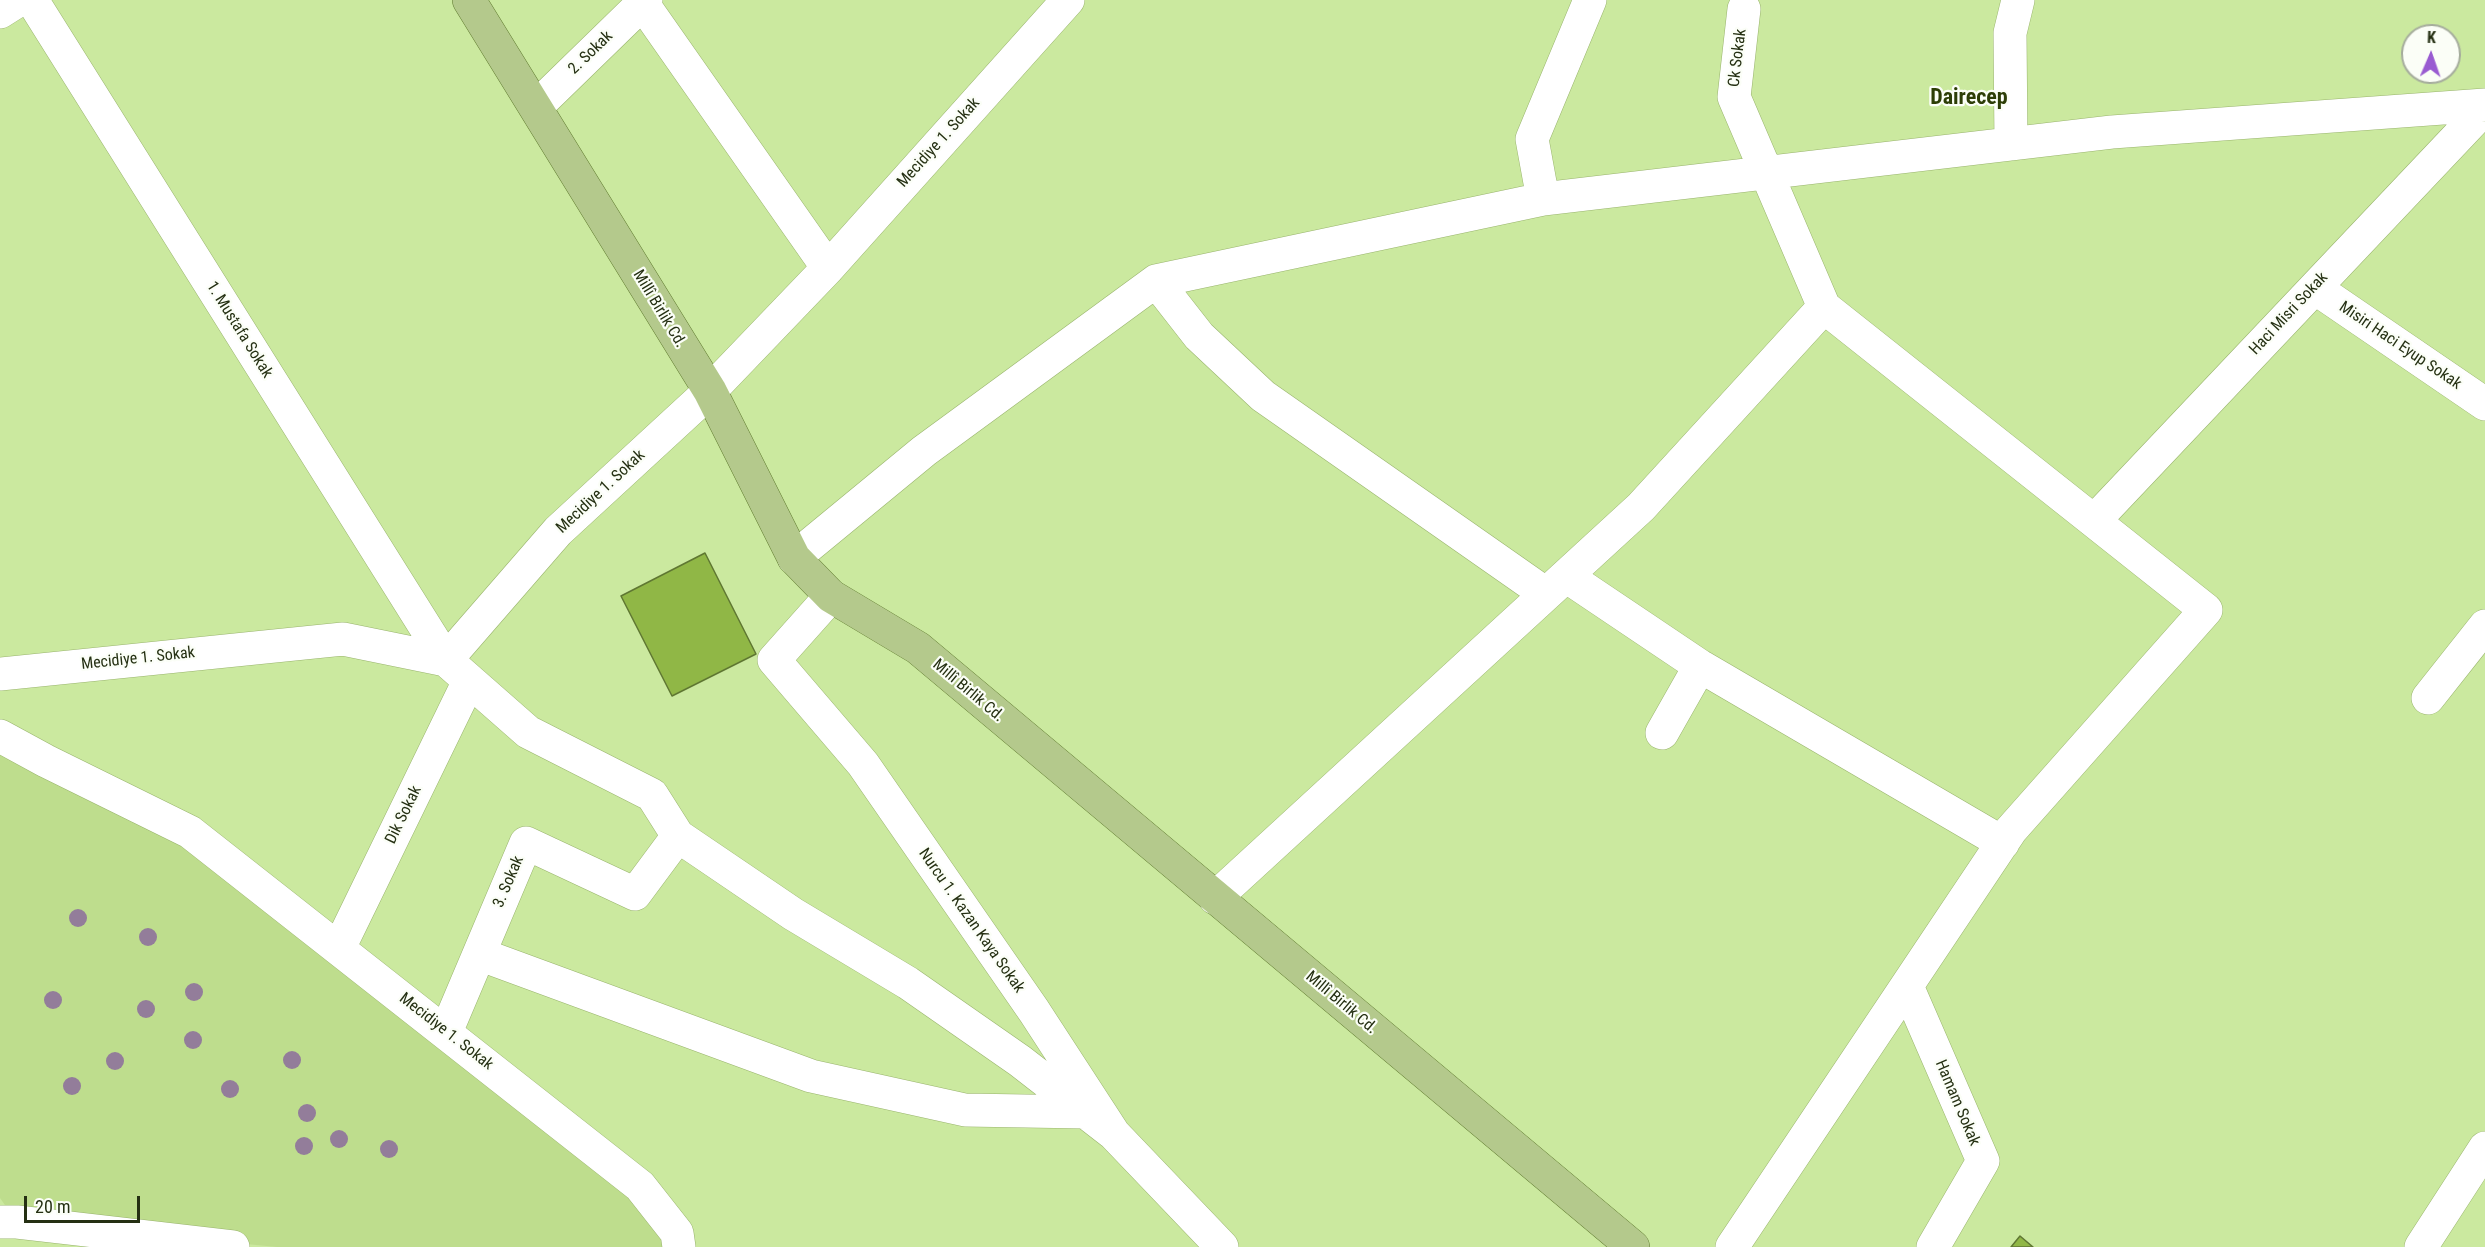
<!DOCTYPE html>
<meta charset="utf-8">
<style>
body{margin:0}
#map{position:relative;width:2485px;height:1247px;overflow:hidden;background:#cbe99f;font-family:"Roboto Condensed",sans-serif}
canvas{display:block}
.north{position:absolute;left:2401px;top:24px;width:60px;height:60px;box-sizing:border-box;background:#fbfef7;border:2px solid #a5ac9c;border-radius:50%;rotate:2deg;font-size:16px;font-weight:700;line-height:24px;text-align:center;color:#253013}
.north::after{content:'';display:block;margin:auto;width:21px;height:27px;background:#995bd1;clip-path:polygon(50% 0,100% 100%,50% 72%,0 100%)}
.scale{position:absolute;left:24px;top:1196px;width:116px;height:27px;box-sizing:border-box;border:3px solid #253013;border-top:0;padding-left:8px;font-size:18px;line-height:21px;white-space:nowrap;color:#253013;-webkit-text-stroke:4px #fbfef7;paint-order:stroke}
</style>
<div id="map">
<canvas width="2485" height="1247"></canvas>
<div class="north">K</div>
<div class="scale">20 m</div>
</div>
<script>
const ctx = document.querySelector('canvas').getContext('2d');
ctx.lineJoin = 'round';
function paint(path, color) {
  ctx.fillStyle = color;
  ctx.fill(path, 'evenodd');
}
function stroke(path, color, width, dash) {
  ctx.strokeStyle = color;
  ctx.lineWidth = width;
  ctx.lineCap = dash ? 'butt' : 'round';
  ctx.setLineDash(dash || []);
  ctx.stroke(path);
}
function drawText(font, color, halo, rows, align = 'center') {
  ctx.font = font + ' "Roboto Condensed",sans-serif';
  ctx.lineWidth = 4.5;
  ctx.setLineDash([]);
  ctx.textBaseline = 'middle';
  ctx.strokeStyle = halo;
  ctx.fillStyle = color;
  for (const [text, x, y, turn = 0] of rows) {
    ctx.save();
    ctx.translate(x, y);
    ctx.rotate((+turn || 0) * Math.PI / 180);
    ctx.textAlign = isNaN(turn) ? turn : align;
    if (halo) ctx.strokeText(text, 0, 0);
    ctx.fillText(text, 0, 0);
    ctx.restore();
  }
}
const built = new Path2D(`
 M0 735 190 832 640 1186 664 1247H277L17 1222 0 1198Z`);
const building = new Path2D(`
 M705 553 756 654 672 696 621 596Z
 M2020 1236 2033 1247H2011Z`);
const minor = new Path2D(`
 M32 0 446 660 528 732 652 795 678 836 793 914 908 983 1020 1061 1114 1134
 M643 4 828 268
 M0 12 19 0
 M536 107 646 0
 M2011 144 2010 33 2018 0
 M1543 199 1532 139 1590 0
 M1156 281 1199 336 1263 396 1546 594
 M2315 288 2485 404
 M2094 521 2485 108
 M794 558 924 451 1156 281 1543 199 2112 132 2485 105
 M1566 576 1700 666 2003 843
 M831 596 774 660 863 764 1034 1011 1114 1134 1222 1247
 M0 674 343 639 446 660 558 531 710 391 828 268 1068 0
 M2428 698 2485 626
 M1662 733 1700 666
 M0 736 46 761 190 832 640 1186 677 1233 679 1247
 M1215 898 1641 507 1824 307
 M339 948 469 681
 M479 954 811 1076 965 1110 1085 1112
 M1907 986 1983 1161 1933 1247
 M446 1032 526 843 635 894 678 836
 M0 1222H17L233 1247
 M1732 1247 2011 830 2206 610 1824 307 1734 97 1744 9`);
const tertiary = new Path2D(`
 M2421 1247 2485 1148`);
const primary = new Path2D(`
 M469 0 710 391 794 558 831 596 918 648 1633 1247`);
const trees = [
 [78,918],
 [148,937],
 [194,992],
 [53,1000],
 [146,1009],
 [193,1040],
 [292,1060],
 [115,1061],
 [72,1086],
 [230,1089],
 [307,1113],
 [339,1139],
 [304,1146],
 [389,1149]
];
const streetNames = [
 ["2. Sokak",591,53,-44],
 ["Ck Sokak",1738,58,-83],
 ["Mecidiye 1. Sokak",939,143,-48],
 ["Millî Birlik Cd.",659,309,59],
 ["Haci Misri Sokak",2289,314,-47],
 ["1. Mustafa Sokak",239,330,58],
 ["Misiri Haci Eyup Sokak",2400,346,34],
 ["Mecidiye 1. Sokak",601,492,-43],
 ["Mecidiye 1. Sokak",138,659,-6],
 ["Millî Birlik Cd.",968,691,40],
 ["Dik Sokak",404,815,-64],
 ["3. Sokak",509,882,-67],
 ["Nurcu 1. Kazan Kaya Sokak",971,921,55],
 ["Millî Birlik Cd.",1341,1003,40],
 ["Mecidiye 1. Sokak",446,1032,38],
 ["Hamam Sokak",1957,1103,67]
];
const districtNames = [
 ["Dairecep",1969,98]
];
paint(built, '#bedd8d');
paint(building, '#90b746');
stroke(building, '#5f7732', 1.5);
stroke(minor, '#99b46d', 34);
stroke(tertiary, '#99b46d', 34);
stroke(primary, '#617c30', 34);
stroke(minor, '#fff', 33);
stroke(tertiary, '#fff', 33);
stroke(primary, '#b4c98c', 33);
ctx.fillStyle = '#937d9a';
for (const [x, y] of trees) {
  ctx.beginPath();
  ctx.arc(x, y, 9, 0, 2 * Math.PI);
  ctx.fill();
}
drawText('16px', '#253013', '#fbfef7', streetNames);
drawText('bold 22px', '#2d3e06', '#fbfef7', districtNames);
</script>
